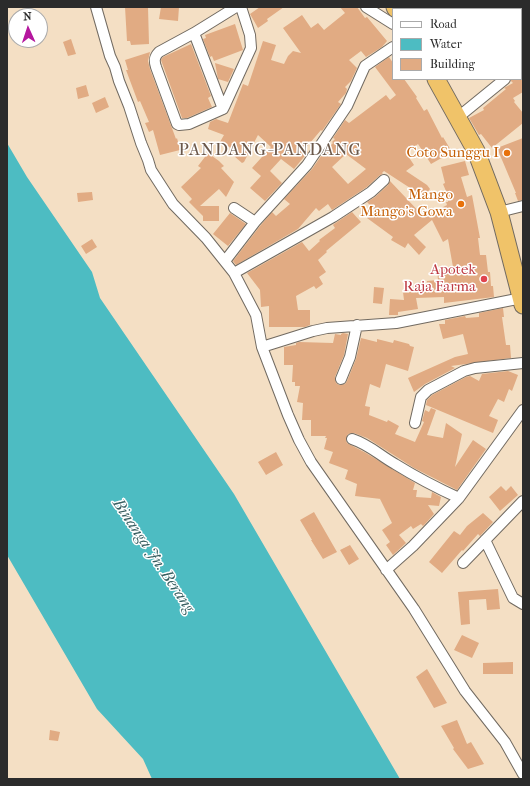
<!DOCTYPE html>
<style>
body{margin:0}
#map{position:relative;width:530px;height:786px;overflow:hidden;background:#f4dfc4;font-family:"IM FELL French Canon",serif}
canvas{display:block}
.frame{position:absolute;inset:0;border:8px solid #2b2b2b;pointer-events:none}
.legend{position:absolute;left:392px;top:8px;width:130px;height:72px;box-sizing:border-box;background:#fff;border:1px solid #aaa;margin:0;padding:5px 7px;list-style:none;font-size:12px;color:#2b2b2b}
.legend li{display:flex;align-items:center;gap:8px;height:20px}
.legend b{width:20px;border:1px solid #aaa}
.north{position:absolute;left:8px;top:8px;width:40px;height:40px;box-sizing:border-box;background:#fff;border:1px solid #aaa;border-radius:50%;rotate:357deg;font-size:11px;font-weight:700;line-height:16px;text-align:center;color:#2b2b2b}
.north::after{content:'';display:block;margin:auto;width:14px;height:18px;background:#b5179e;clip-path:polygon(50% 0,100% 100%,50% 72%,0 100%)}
</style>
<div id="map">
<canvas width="530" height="786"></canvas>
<div class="frame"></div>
<ul class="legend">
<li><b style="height:5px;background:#fff"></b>Road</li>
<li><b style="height:11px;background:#4dbcc2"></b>Water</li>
<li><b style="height:11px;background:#e1ab83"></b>Building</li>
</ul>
<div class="north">N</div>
</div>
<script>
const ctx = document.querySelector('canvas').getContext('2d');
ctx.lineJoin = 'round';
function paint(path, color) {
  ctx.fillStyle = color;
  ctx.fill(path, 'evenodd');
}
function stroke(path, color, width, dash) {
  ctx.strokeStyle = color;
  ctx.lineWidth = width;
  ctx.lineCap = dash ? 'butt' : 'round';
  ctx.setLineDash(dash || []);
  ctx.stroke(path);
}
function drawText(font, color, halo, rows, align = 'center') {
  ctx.font = font + ' "IM FELL French Canon",serif';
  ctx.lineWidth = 3;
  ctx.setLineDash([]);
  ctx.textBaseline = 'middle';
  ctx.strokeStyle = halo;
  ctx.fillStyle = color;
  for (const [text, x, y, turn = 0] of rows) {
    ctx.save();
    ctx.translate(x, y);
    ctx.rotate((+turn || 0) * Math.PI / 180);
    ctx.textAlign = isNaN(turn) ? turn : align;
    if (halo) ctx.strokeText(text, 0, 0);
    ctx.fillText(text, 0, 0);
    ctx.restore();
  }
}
const water = new Path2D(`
 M7 143 27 177 92 272 100 298 234 494 400 779H152L143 759 97 709 7 555Z`);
const building = new Path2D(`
 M125 7H148L149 44 131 45 130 41H127Z
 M161 7H179L178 21 159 19Z
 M260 7H284L267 19 268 21 258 28 250 14Z
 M340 7H357L365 18 367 17 387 41 382 47 366 57 361 51 349 60 357 68 351 81 345 87 347 89 346 93 338 102 341 104 322 131 321 130 305 149 308 152 294 169 281 159 270 171 282 183 265 201 250 188 261 176 252 168 271 147 258 135 244 162 242 163 234 156 238 152 220 142 224 135 208 129 210 122 216 119 228 123 243 84 248 86 263 41 276 45 271 60 284 64 288 56 293 51 301 53 283 28 302 15 311 28 318 23 324 30 345 13Z
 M235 24 243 50 214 61 212 56 210 57 203 39 206 38 205 35Z
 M71 39 76 54 68 56 63 42Z
 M191 44 211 96 208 98 212 107 187 118H182L161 60 163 57Z
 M150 52 148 61 150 69 176 139 177 138 180 150 160 155 153 130 149 132 145 123 149 122 140 101 138 102 126 70H128L125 60Z
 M389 57 393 63V79H404L417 97 416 98 424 111 427 109 442 138 443 137 452 152 431 164 418 144 406 153 414 165 406 171 427 185 430 189 424 197 384 171 382 173 383 174 380 175 367 187 332 210 328 204 319 211 316 208 298 229 236 265 233 261 260 226 272 212 276 216 290 204 284 199 312 169 324 152 333 143 332 142 335 139 333 138 345 120 349 123 386 95 390 100 396 95 375 67ZM346 154 366 169 348 184 332 167Z
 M215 63 234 69 228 82 218 79Z
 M511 79H523V92L513 98 515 101 514 102 523 113V123L492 148 481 134 479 135 469 118 484 110 483 108 506 89 504 88 513 83 511 81Z
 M86 85 89 96 78 99 76 88Z
 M105 97 109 107 96 113 92 103Z
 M523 138V200L518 201 515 193H516L497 148Z
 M208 153 219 161 224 166 221 168 234 182 226 197 219 189 200 206H219V221H203V216L189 202 192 199 181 187 201 168 198 166Z
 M465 161 469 175 461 177 467 197 472 195 480 238H478L480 255H486L488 272H490L491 286H493L494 297 444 303V297L416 298 418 309 398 312V315H389L390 299 404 300 403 292 428 288 427 281 438 280 437 269 453 267 448 239 443 242 432 220 414 235 426 247 419 255 408 243 405 248 391 240 393 237 367 218 374 209 367 202 375 197 388 185 390 181 424 217 447 205 446 202H448L447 197 448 196 443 184 445 183 441 167Z
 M92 192 93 200 78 202 77 193Z
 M352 212 361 222 326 251 327 252 318 260 326 272 319 277 323 284 316 289 314 286 296 296 298 310H310V325L305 327H269V306L261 307 260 290 247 273 302 242 309 251 320 241 319 240 335 228 333 225 334 224Z
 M230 213 246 224 228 246 213 234Z
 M92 239 97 247 86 254 81 246Z
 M374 287 384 288 382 304 373 303Z
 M503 308 504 317H502L506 345H510L511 358 451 366 455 368 425 384 414 392 408 378 455 357 468 354 463 334 443 339 439 324H445V320L465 316 466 318 479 317V313Z
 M343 333 348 334 344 355 335 377 336 383 339 385 345 384 347 381 356 359 361 338 377 342V339L393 343 394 340 409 344 410 346 414 347 408 371 386 364 380 388 370 384 365 406 370 407 369 415 387 422 388 420 399 426 395 434 415 442 424 422 422 421 425 410 429 412 431 408 436 410 427 435 443 438 446 423 462 434 455 467 473 440 486 449 457 490 414 468 367 438 354 433 348 434 346 440 347 443 366 453 415 483 413 490H417L416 497 431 498 432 492 441 497 439 506 428 505 434 514 426 523 423 526 421 524 413 529 411 526 399 535 406 543 393 555 386 545 390 542 382 530 392 523 380 499H381L355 496 357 484 345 479 348 470 329 463 333 452 324 449 327 438H325L326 436H311V420H302L303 403 297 402 300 386H295V382H292L293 365H284V347L296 345V343L299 342 333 343 335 334 341 335V334Z
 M508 371 518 375 512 391 509 389 504 402 498 399 489 416 498 420 493 433 426 405 427 400 432 395 466 377 470 376 479 381 482 374Z
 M276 452 283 465 266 475 258 462Z
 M501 486 506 491 511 486 518 495 500 511 489 497Z
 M314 512 337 552 323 559 311 540H312L300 520Z
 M483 513 493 522 480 536 478 534 463 551 462 550 442 573 429 562 454 531 460 535 467 526Z
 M350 545 359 559 349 565 340 550Z
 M498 589 500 609 487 610 486 599 469 600 470 624 461 625 458 592Z
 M462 635 479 643 472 658 454 650Z
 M513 662V674H483V663Z
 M427 669 447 703 434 708 416 677Z
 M457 720 467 744 471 742 484 764 468 769 453 749 454 748 441 726Z
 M50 730 60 732 58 741 49 740Z`);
const minor = new Path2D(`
 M96 7 110 56 115 67 119 81 129 106 141 143 148 160 151 170 173 204 206 238 234 273 256 315 262 347 288 415 299 440 311 462 414 609 465 691 505 742 523 774
 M236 7 194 33 159 52C154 57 154 61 156 67L177 124 179 125 189 124 223 109 225 105 251 48 250 35 241 7
 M366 7 393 24
 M194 33 223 109
 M521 66 523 65
 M462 114 505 79
 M234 208 255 222
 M507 210 523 206
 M225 261 255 222 307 165 347 106 365 66 393 47
 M234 273 333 217 371 192 384 180
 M262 347 313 331 327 328 396 323 522 298
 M341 379 350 357 357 325
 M415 423 421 397 428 390 464 371 475 368 523 363
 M352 439C370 445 379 455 395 464 416 477 437 488 459 498
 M485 540 513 598 523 604
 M463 563 523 501
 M386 570 413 546 459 498 523 410`);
const trunk = new Path2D(`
 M395 7 396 9
 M436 79 476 151 499 212 523 305`);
const markers = [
 [507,153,4,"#e8710a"],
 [461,204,4,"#e8710a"],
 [484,279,4,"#e0444e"]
];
const foodNames = [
 ["Coto Sunggu I",499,153],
 ["Mango",453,195],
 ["Mango's Gowa",453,212]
];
const healthNames = [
 ["Apotek",476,270],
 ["Raja Farma",476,287]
];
const waterNames = [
 ["Binanga Jn. Berang",153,556,56]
];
const quarterNames = [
 ["PANDANG-PANDANG",270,151]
];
paint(water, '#4dbcc2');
paint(building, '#e1ab83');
stroke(minor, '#716a61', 12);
stroke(trunk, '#716a61', 19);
stroke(minor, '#fff', 10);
stroke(trunk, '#f0c369', 17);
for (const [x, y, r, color] of markers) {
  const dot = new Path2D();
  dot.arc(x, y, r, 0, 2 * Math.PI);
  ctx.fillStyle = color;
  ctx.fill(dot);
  stroke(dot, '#fff', 1.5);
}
drawText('15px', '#c56008', '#fff', foodNames, 'right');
drawText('15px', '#be3a42', '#fff', healthNames, 'right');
drawText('italic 16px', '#375e60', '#fff', waterNames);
ctx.letterSpacing = '1px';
drawText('17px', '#6b584a', '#fff', quarterNames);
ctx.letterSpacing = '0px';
</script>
